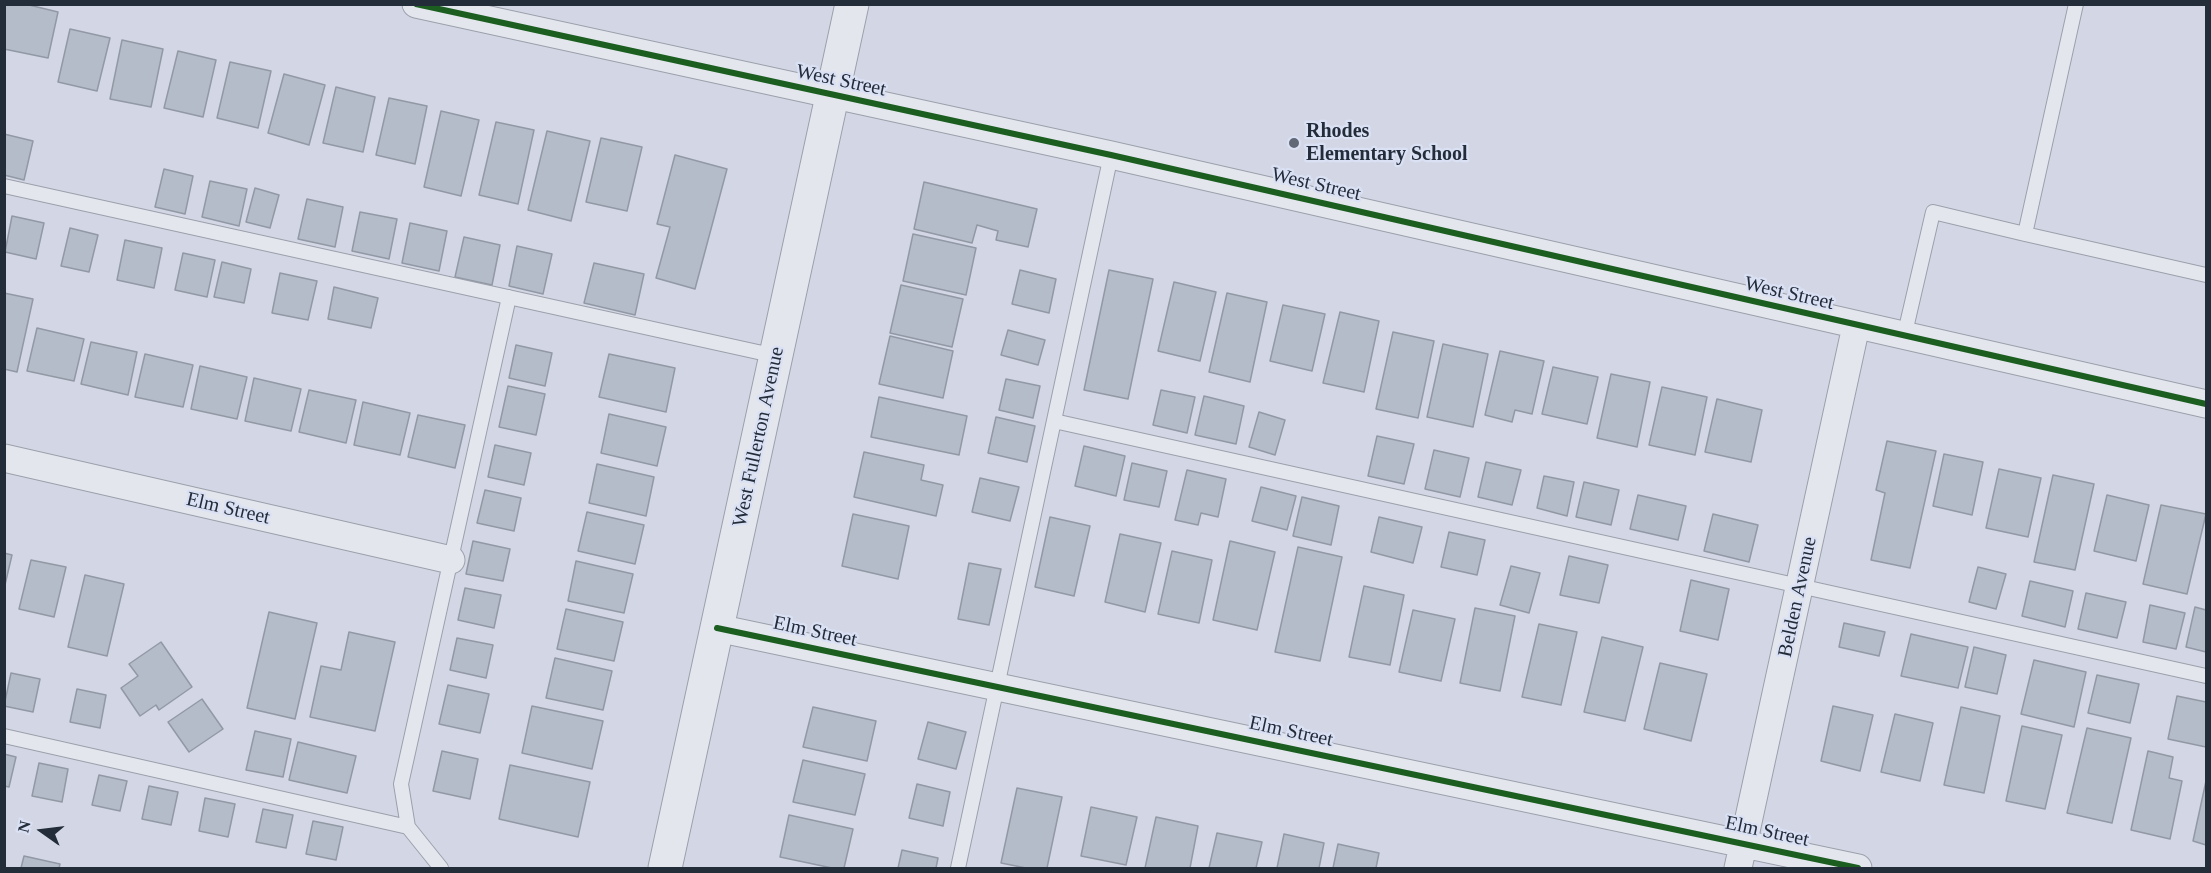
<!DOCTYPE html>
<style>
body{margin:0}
#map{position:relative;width:2211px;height:873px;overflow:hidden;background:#d3d7e5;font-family:Georgia,serif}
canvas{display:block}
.frame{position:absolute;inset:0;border:6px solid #232d3a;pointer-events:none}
.north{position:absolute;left:12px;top:801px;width:60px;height:60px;-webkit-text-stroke:4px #dbe1f4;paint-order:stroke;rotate:284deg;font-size:16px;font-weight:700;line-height:24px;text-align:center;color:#232d3a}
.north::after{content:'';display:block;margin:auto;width:21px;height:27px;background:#232d3a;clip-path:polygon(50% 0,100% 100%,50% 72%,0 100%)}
</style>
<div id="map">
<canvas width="2211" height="873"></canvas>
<div class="frame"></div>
<div class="north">N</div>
</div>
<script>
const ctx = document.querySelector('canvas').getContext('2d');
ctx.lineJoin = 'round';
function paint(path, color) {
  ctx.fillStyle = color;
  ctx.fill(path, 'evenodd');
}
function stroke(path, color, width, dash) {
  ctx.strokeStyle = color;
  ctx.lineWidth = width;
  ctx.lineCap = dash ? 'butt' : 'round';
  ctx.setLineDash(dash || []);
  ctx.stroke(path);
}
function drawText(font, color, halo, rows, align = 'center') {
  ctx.font = font + ' Georgia,serif';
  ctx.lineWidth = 4.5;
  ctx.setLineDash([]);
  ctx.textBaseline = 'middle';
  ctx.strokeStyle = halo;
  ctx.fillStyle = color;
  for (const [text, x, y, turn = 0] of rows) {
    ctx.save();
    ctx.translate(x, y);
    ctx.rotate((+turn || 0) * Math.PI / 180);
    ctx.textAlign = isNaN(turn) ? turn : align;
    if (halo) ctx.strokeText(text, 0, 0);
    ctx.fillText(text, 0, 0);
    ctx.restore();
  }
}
const building = new Path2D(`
 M4 4H25L58 12 48 58 4 49Z
 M70 29 110 38 97 91 58 82Z
 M122 40 163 49 151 107 110 99Z
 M178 51 216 60 203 117 164 108Z
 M230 62 271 71 258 128 217 118Z
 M284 74 325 85 309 145 268 133Z
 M336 87 375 97 363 152 323 143Z
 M389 98 427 106 415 164 376 155Z
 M441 111 479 120 461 196 424 187Z
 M496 122 534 130 518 204 479 195Z
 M547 131 590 141 571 221 528 210Z
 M4 134 33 141 24 180 4 175Z
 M601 138 642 147 627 211 586 202Z
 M675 155 727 169 695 289 656 278 670 227 657 224Z
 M164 169 193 176 185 214 155 207Z
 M210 181 247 189 239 226 202 217Z
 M924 182 1037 209 1028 247 996 240 998 231 977 225 972 243 914 229Z
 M255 188 279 195 270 228 246 222Z
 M307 199 343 207 335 247 298 239Z
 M360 212 397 219 389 259 352 251Z
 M12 216 44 223 36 259 5 252Z
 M410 223 447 231 439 271 402 263Z
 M70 228 98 235 89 272 61 266Z
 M913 234 976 248 966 295 903 281Z
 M464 237 500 245 492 285 455 277Z
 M125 240 162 248 154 288 117 280Z
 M517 246 552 254 543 294 509 286Z
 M183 253 215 260 207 297 175 290Z
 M222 262 251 269 244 303 214 297Z
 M594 263 644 274 635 315 584 303Z
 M1020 270 1056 279 1049 313 1012 304Z
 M1109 270 1153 279 1128 399 1084 390Z
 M280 273 317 281 308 320 272 313Z
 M1174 282 1216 292 1200 361 1158 351Z
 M901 285 963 299 952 347 890 333Z
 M334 287 378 298 371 328 328 319Z
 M4 293 33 299 17 372 4 369Z
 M1227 293 1267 302 1250 382 1209 372Z
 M1283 305 1325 314 1312 371 1270 361Z
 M1340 312 1379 321 1364 392 1323 383Z
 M37 328 84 339 74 381 27 371Z
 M1008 330 1045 340 1038 365 1001 355Z
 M1393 332 1434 341 1418 418 1376 409Z
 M890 336 953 351 943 398 879 384Z
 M91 342 137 352 128 395 81 384Z
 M1443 344 1488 354 1473 427 1427 417Z
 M516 345 552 353 545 386 509 378Z
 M1500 351 1544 361 1532 414 1515 410 1512 422 1485 415Z
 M145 354 193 365 183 407 135 397Z
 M609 354 675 368 666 412 599 397Z
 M200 366 247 377 237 419 191 409Z
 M1553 367 1598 377 1587 424 1542 414Z
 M1611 374 1650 382 1637 447 1597 438Z
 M254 378 301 389 291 431 245 421Z
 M1006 379 1040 386 1033 418 999 410Z
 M508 386 545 394 536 435 499 427Z
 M1662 387 1707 397 1695 455 1649 445Z
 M309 390 356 400 346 443 299 432Z
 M1161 390 1195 397 1187 433 1153 425Z
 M1204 396 1244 406 1236 444 1195 435Z
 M879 397 967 416 959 455 871 437Z
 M1717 399 1762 410 1751 462 1705 452Z
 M363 402 410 413 400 455 354 445Z
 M1259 412 1285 420 1275 455 1249 447Z
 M609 414 666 427 657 466 601 453Z
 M418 415 465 425 455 468 408 457Z
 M996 417 1035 426 1027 462 988 453Z
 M1377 436 1414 444 1404 484 1368 476Z
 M1887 441 1936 451 1910 568 1871 560 1885 493 1876 490Z
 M495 445 531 453 524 485 488 477Z
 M1084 446 1125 456 1116 496 1075 486Z
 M1434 450 1469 458 1460 497 1425 489Z
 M864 452 924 465 921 480 943 485 936 516 854 497Z
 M1944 454 1983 462 1972 515 1933 506Z
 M1486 462 1521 470 1512 505 1478 497Z
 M1132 463 1167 471 1159 507 1124 500Z
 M597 464 654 477 646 516 589 503Z
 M1999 469 2041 478 2028 537 1986 528Z
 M1187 470 1226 479 1218 517 1201 513 1198 525 1175 520Z
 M2053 475 2094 484 2075 570 2034 562Z
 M1544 476 1574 482 1567 516 1537 508Z
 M980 478 1019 487 1010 521 972 512Z
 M1584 482 1619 490 1611 525 1576 517Z
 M1261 487 1296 496 1287 530 1252 521Z
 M485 490 521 498 514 531 477 523Z
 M1638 495 1686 506 1678 540 1630 529Z
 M2107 495 2149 505 2136 561 2094 551Z
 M1302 497 1339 506 1331 545 1293 536Z
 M2161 505 2206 514 2187 594 2143 584Z
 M587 512 644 525 635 564 578 551Z
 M853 514 909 526 898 579 842 566Z
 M1713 514 1758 525 1749 562 1704 551Z
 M1050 517 1090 526 1074 596 1035 587Z
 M1379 517 1422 527 1413 563 1371 552Z
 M1449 532 1485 540 1477 575 1441 567Z
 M1120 534 1161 543 1145 612 1105 602Z
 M473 541 510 549 503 581 466 574Z
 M1230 541 1275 552 1257 630 1213 620Z
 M1298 547 1342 557 1320 661 1275 652Z
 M1172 551 1212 560 1199 623 1158 614Z
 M4 553 12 555 4 589Z
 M1569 556 1608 565 1599 603 1560 595Z
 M31 560 66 567 54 617 19 609Z
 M576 561 633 574 624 613 568 601Z
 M969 563 1001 569 989 625 958 619Z
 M1511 566 1540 573 1529 613 1500 605Z
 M1978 567 2006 574 1996 609 1969 602Z
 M85 575 124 584 107 656 68 647Z
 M1691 580 1729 589 1718 640 1680 631Z
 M2030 581 2073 591 2065 627 2022 616Z
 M1364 586 1404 595 1390 665 1349 657Z
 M465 588 501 595 494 628 458 620Z
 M2086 593 2126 602 2117 638 2078 629Z
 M2150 605 2185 613 2176 649 2143 642Z
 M2195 607 2206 610V652L2186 647Z
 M1475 608 1515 616 1500 691 1460 683Z
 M566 609 623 622 614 661 557 649Z
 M1413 610 1455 619 1441 681 1399 672Z
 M269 612 317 623 295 719 247 708Z
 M1844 623 1885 632 1879 656 1839 647Z
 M1539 624 1577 632 1561 705 1522 697Z
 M349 632 395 642 375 731 310 717 321 666 341 670Z
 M1911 634 1968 647 1958 688 1901 676Z
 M1602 637 1643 647 1625 721 1584 712Z
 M457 638 493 645 486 678 450 670Z
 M161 642 192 687 159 710 156 705 140 716 121 688 138 676 129 664Z
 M1974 647 2006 655 1997 694 1965 687Z
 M555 658 612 671 603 710 546 698Z
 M2034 660 2086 672 2074 727 2021 714Z
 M1660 663 1707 674 1691 741 1644 729Z
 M11 673 40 679 33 712 4 706Z
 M2097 675 2139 684 2130 723 2088 713Z
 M448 685 489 694 480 733 439 724Z
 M77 689 106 695 100 728 70 722Z
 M2177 696 2206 702V747L2168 739Z
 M202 699 223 729 189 752 168 722Z
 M532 706 603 721 592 769 522 753Z
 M1833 706 1873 715 1860 771 1821 761Z
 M813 707 876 721 867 761 803 747Z
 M1961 707 2000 716 1984 793 1944 785Z
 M1895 714 1933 723 1920 781 1881 772Z
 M928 722 966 732 956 769 918 759Z
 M2022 726 2062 735 2045 809 2006 801Z
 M2087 728 2131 738 2112 823 2067 813Z
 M255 731 291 739 283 777 246 770Z
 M298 742 356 756 347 793 289 780Z
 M442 751 478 759 470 799 433 791Z
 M2148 751 2173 757 2169 778 2182 781 2170 839 2131 830Z
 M4 754 16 757 9 787 4 786Z
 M803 760 865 774 855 815 793 802Z
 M39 763 68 769 62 802 32 796Z
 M510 765 590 782 578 837 499 819Z
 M99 775 127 781 120 811 92 805Z
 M2206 781V845L2193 841Z
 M917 784 950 792 943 826 909 818Z
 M149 786 178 792 171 825 142 819Z
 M1017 788 1062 797 1047 868H1026L1001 863Z
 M205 798 235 804 228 837 199 831Z
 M1091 807 1137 817 1126 865 1081 856Z
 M263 809 293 815 286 848 256 842Z
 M789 815 853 829 844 868H832L780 857Z
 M1156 817 1198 826 1190 868H1145Z
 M313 821 343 827 336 860 306 854Z
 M1217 833 1262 842 1256 868H1209Z
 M1284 834 1324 843 1319 868H1277Z
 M1338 844 1379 853 1376 868H1333Z
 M902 850 938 858 936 868H898Z
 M24 856 60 864 59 868H21Z`);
const service = new Path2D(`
 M4 186 776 356
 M2025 234 2206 275
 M1904 337 1933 212 2025 234 2076 4
 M1054 421 2206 676
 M4 736 408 827
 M441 868 408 827 401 784 509 297
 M958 868 1111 155`);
const minor = new Path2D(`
 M416 4 1111 155 2206 404
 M4 458 451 560
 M717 628 1858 868
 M1738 868 1856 326`);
const tertiary = new Path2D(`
 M665 868 852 4`);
const cycleway = new Path2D(`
 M416 4 1111 155 2206 404
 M717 628 1858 868`);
const markers = [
 [1294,143,6,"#616876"]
];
const streetNames = [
 ["West Street",841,81,12],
 ["West Street",1316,185,13],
 ["West Street",1789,294,13],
 ["West Fullerton Avenue",759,437,-78],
 ["Elm Street",228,509,13],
 ["Belden Avenue",1798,597,-78],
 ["Elm Street",815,632,12],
 ["Elm Street",1291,732,12],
 ["Elm Street",1767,832,12]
];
const poiNames = [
 ["Rhodes",1306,132],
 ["Elementary School",1306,155]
];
paint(building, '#b4bcc9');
stroke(building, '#9299a5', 1.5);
stroke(service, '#9ba0ab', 16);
stroke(minor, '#9ba0ab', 29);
stroke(tertiary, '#9ba0ab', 35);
stroke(service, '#e4e6ee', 14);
stroke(minor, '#e4e6ee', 27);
stroke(tertiary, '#e4e6ee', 33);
stroke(cycleway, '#1b5e20', 6);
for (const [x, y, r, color] of markers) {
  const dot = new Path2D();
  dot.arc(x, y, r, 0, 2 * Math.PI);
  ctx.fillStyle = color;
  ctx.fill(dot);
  stroke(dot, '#dbe1f4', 2);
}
drawText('20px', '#232d3a', '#dbe1f4', streetNames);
drawText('bold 20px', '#232d3a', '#dbe1f4', poiNames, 'left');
</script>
